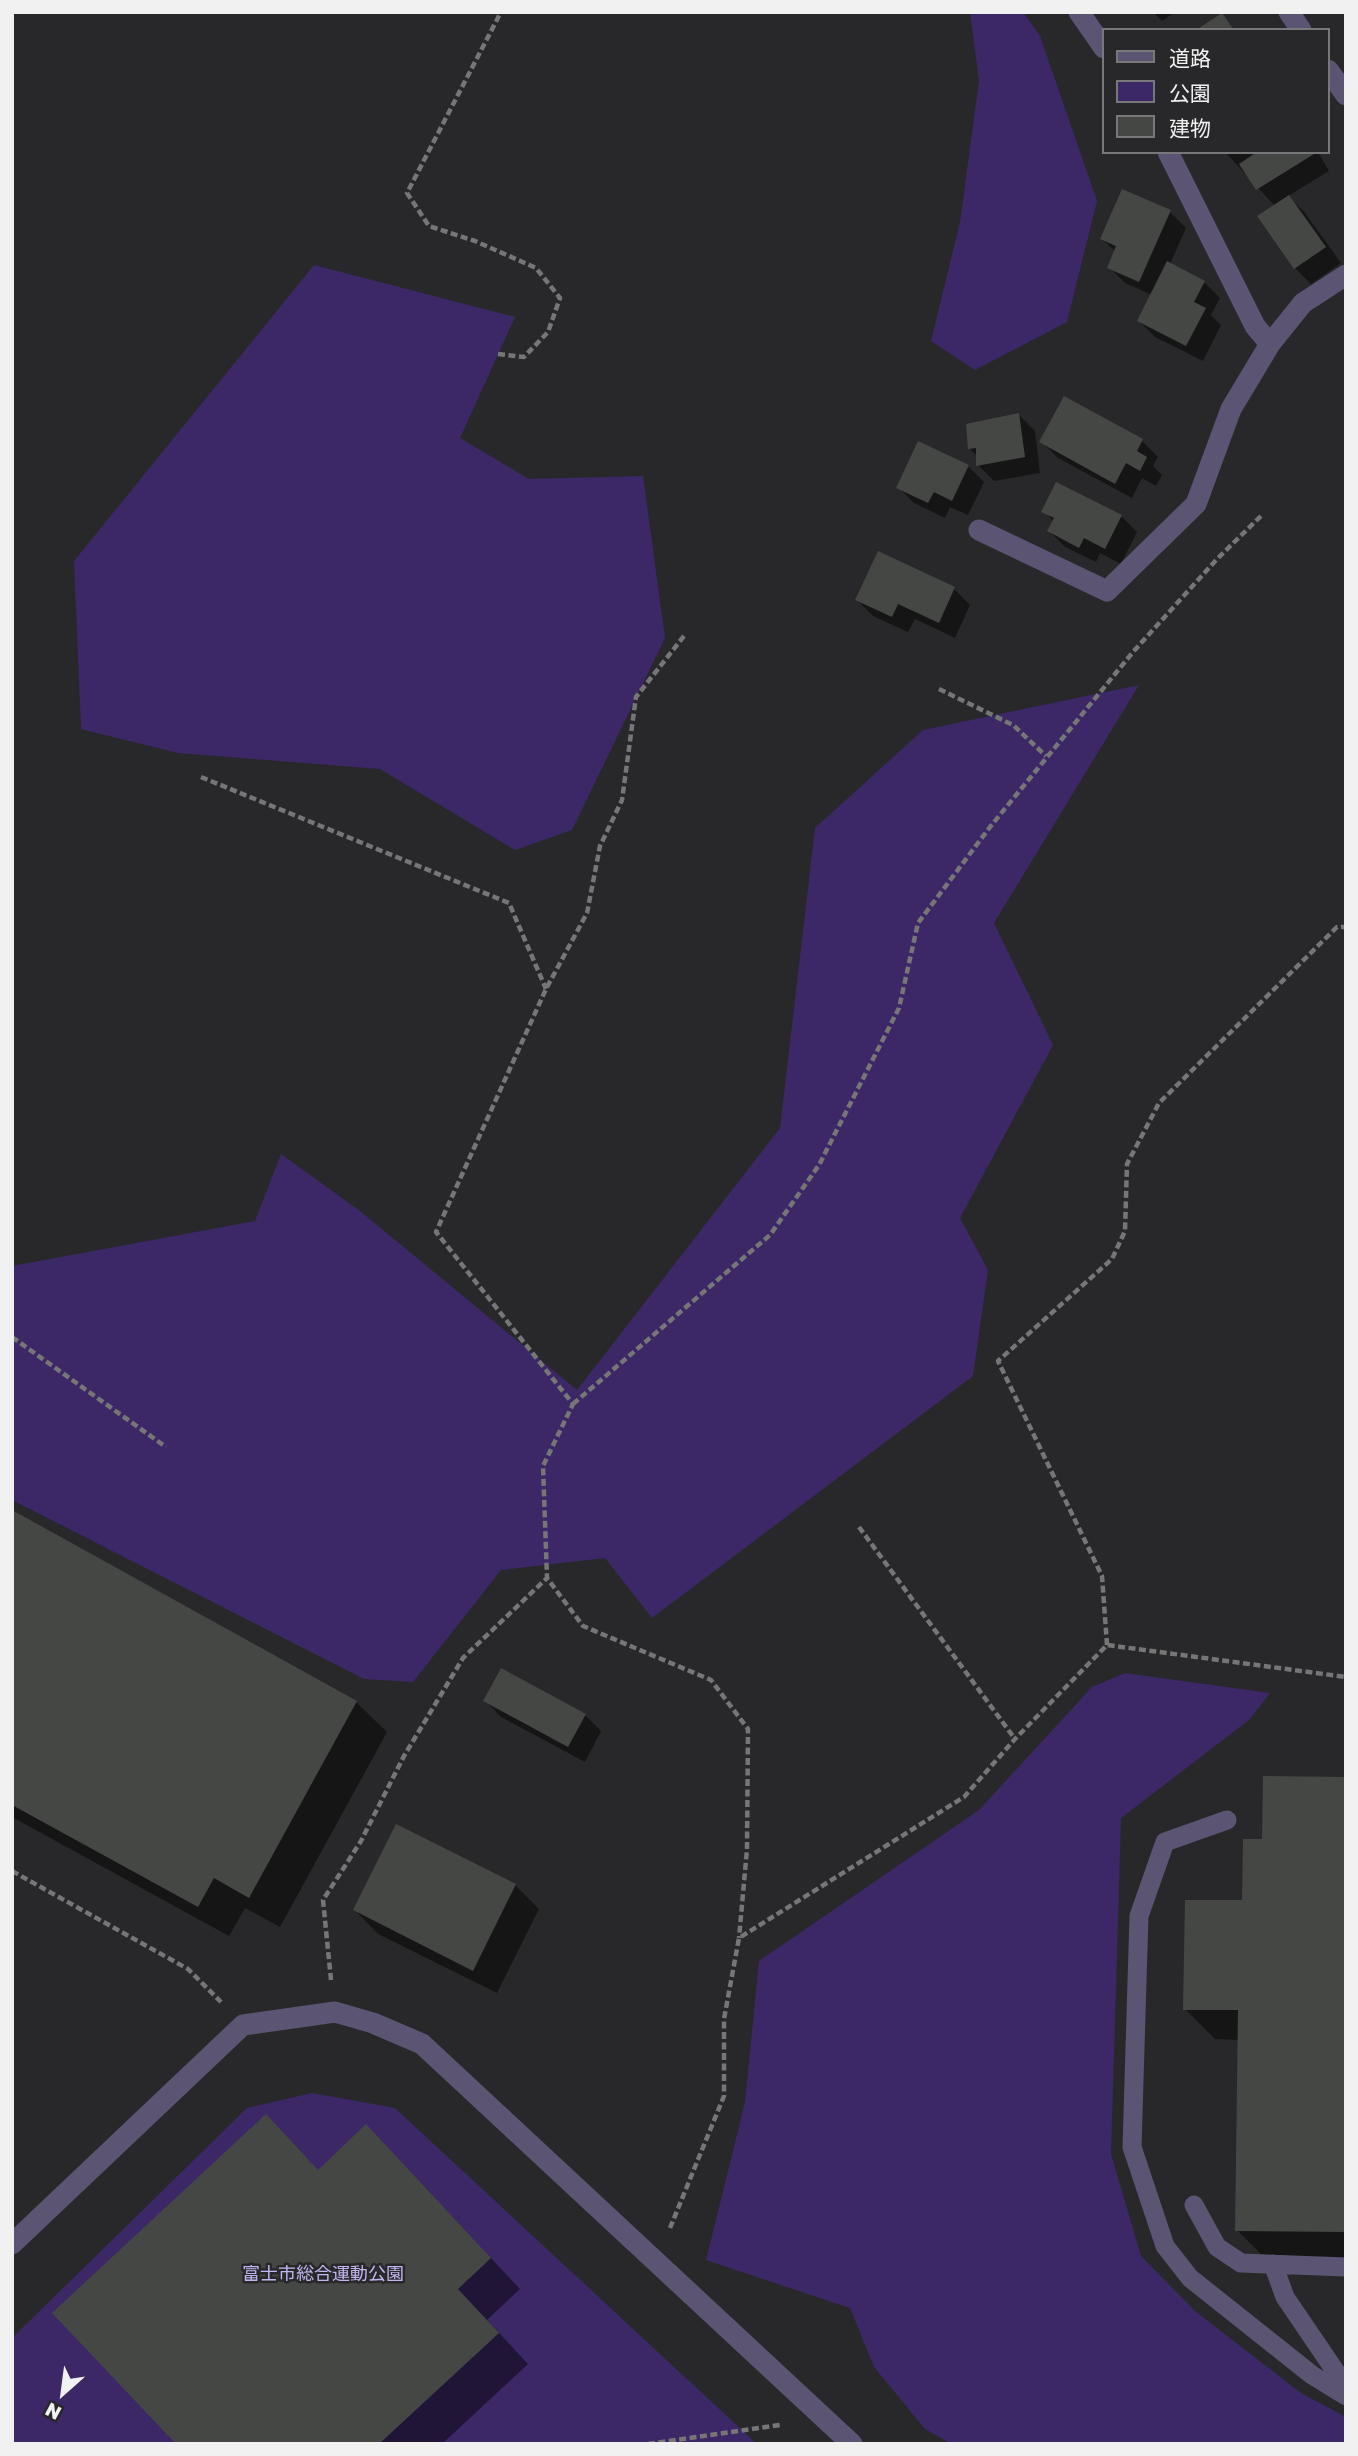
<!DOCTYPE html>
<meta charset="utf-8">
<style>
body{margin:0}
#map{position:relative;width:1358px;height:2456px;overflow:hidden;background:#28282a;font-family:"Golos Text","Noto Sans JP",sans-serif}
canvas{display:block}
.frame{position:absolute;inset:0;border:14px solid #f1f1f2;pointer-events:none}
.legend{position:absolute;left:1102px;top:28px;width:228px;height:126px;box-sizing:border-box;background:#28282a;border:2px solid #78787a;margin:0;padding:9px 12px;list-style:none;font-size:21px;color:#f1f1f2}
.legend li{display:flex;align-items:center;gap:14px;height:35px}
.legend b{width:35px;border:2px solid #78787a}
.north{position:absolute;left:28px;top:2358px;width:70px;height:70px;-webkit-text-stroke:5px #28282a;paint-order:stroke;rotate:208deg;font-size:19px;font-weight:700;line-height:28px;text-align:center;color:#f1f1f2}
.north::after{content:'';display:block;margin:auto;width:24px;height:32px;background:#f1f1f2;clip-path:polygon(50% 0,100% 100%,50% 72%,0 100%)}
</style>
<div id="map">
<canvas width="1358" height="2456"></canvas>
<div class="frame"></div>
<ul class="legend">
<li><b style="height:9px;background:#5b5472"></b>道路</li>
<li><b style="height:19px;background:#3c2866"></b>公園</li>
<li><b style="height:19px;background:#454745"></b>建物</li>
</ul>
<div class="north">N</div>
</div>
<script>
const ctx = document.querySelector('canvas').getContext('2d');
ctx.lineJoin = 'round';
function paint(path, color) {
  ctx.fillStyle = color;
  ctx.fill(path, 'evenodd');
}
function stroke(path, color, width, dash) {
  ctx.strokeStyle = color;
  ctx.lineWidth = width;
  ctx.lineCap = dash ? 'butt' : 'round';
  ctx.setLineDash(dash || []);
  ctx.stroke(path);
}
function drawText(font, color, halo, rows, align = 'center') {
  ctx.font = font + ' "Golos Text","Noto Sans JP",sans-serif';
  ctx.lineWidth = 5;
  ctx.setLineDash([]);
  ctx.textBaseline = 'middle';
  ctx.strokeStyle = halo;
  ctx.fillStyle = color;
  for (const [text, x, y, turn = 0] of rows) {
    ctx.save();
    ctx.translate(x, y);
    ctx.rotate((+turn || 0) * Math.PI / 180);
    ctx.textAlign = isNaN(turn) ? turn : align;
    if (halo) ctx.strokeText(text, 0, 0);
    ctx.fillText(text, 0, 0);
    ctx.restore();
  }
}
const green = new Path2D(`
 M970 12H1023L1040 36 1097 201 1067 322 975 370 931 341 960 222 979 81Z
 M314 265 515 317 460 438 529 479 643 476 665 638 572 830 515 850 380 769 178 753 81 729 74 561Z
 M1139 685 994 923 1053 1045 960 1218 988 1270 973 1376 652 1618 605 1558 501 1570 413 1682 364 1679 12 1500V1266L255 1221 281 1154 360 1211 577 1390 780 1128 815 828 923 730Z
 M1125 1673 1270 1693 1249 1720 1121 1818 1111 2154 1141 2256 1195 2311 1301 2393 1346 2417V2444H952L925 2429 874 2367 850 2308 706 2260 745 2102 759 1961 979 1810 1092 1687Z
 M312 2093 395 2108 757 2444H12V2338L247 2108Z`);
const shadow = new Path2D(`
 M1153 12H1175L1162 21Z
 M1225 152H1318L1329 171 1288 196 1305 213 1341 263 1311 284 1295 268 1275 206Z
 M1170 212 1186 228 1170 264 1204 282 1220 298 1211 315 1221 325 1203 361 1155 337 1139 321 1152 295 1125 283 1109 267 1116 252 1102 239Z
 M1019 415 1035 431 1040 473 994 481 978 465V457L970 449Z
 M1142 441 1158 457 1153 466 1162 475 1156 486 1142 478 1132 498 1058 458 1042 442Z
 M968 466 984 482 968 515 950 507 945 518 914 503 898 487Z
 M1044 511 1121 516 1137 532 1121 564 1100 553 1096 562 1065 547 1049 531 1054 522Z
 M879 554 954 589 970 605 955 638 915 619 908 632 873 616 857 600Z
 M12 1512 356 1702 387 1732 280 1927 245 1908 229 1936 12 1817Z
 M485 1700 585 1715 601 1731 585 1762 501 1717Z
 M1346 1778V2262L1267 2260 1237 2230 1239 2040 1215 2039 1185 2009 1244 1902 1264 1841Z
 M515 1885 539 1909 497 1993 378 1934 355 1910Z
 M396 2157 520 2289 487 2320 528 2364 442 2444H178L319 2171Z`);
const building = new Path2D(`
 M1222 13 1234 30H1196Z
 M1257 152H1313L1314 154 1256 190 1239 164Z
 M1122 189 1171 210 1139 282 1107 268 1116 246 1100 239Z
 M1289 195 1326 247 1294 269 1257 216Z
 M1167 261 1205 281 1194 302 1206 308 1186 346 1137 321Z
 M1064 396 1143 439 1137 451 1147 457 1140 471 1126 463 1115 484 1039 442Z
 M1019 413 1025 457 976 466V448L968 449 966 424Z
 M918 441 969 465 952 501 934 492 928 503 896 488Z
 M1056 482 1122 515 1105 549 1084 538 1079 548 1047 531 1054 518 1041 512Z
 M878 551 955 587 939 623 898 604 892 617 855 600Z
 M12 1510 357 1701 249 1898 214 1878 198 1907 12 1805Z
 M501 1668 586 1714 568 1747 483 1701Z
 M1263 1776 1346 1777V2232L1235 2231 1238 2010H1183L1185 1900H1242L1243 1839H1262Z
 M396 1824 516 1884 473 1971 353 1910Z
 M266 2114 318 2170 366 2124 491 2258 458 2289 499 2333 379 2444H176L52 2313Z`);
const path = new Path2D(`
 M498 354 524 357 548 332 560 298 536 268 475 241 429 226 407 193 501 12
 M684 636 636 697 622 800 600 846 587 913 546 989 436 1232 573 1404 543 1466 547 1578 583 1626 711 1680 748 1729 747 1849 739 1938
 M939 689 1013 725 1046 756
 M201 777 509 903 546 989
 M12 1337 166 1447
 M573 1404 770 1235 819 1165 899 1008 918 923 990 827 1133 652 1217 559 1262 515
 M859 1527 1015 1739
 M1107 1645 1102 1576 998 1361 1112 1259 1125 1231 1127 1164 1159 1103 1337 927H1346
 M12 1871 188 1969 221 2002
 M331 1980 323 1900 361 1841 404 1756 463 1658 547 1578
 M670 2228 724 2096V2019L739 1938 964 1797 1015 1739 1107 1645 1346 1677
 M648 2444 780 2425`);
const service = new Path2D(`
 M1227 1820 1165 1842 1139 1916 1132 2147 1165 2246 1190 2278 1312 2375 1346 2396
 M1194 2205 1217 2247 1241 2263 1346 2267
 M1273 2264 1285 2297 1346 2387`);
const minor = new Path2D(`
 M1079 12 1104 48
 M1289 12 1301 30
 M1328 70 1346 95
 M1168 152 1255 326 1270 344
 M979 530 1107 591 1196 504 1231 409 1270 344 1303 303 1346 275
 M12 2244 243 2025 335 2012 373 2023 422 2044 852 2444`);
const parkNames = [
 ["富士市総合運動公園",323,2274]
];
paint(green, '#3c2866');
paint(shadow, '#0007');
paint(building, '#454745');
stroke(path, '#767677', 4.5, [7, 3.5]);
stroke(service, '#5b5472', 19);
stroke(minor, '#5b5472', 21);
drawText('18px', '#c3b6f0', '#28282a', parkNames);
</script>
